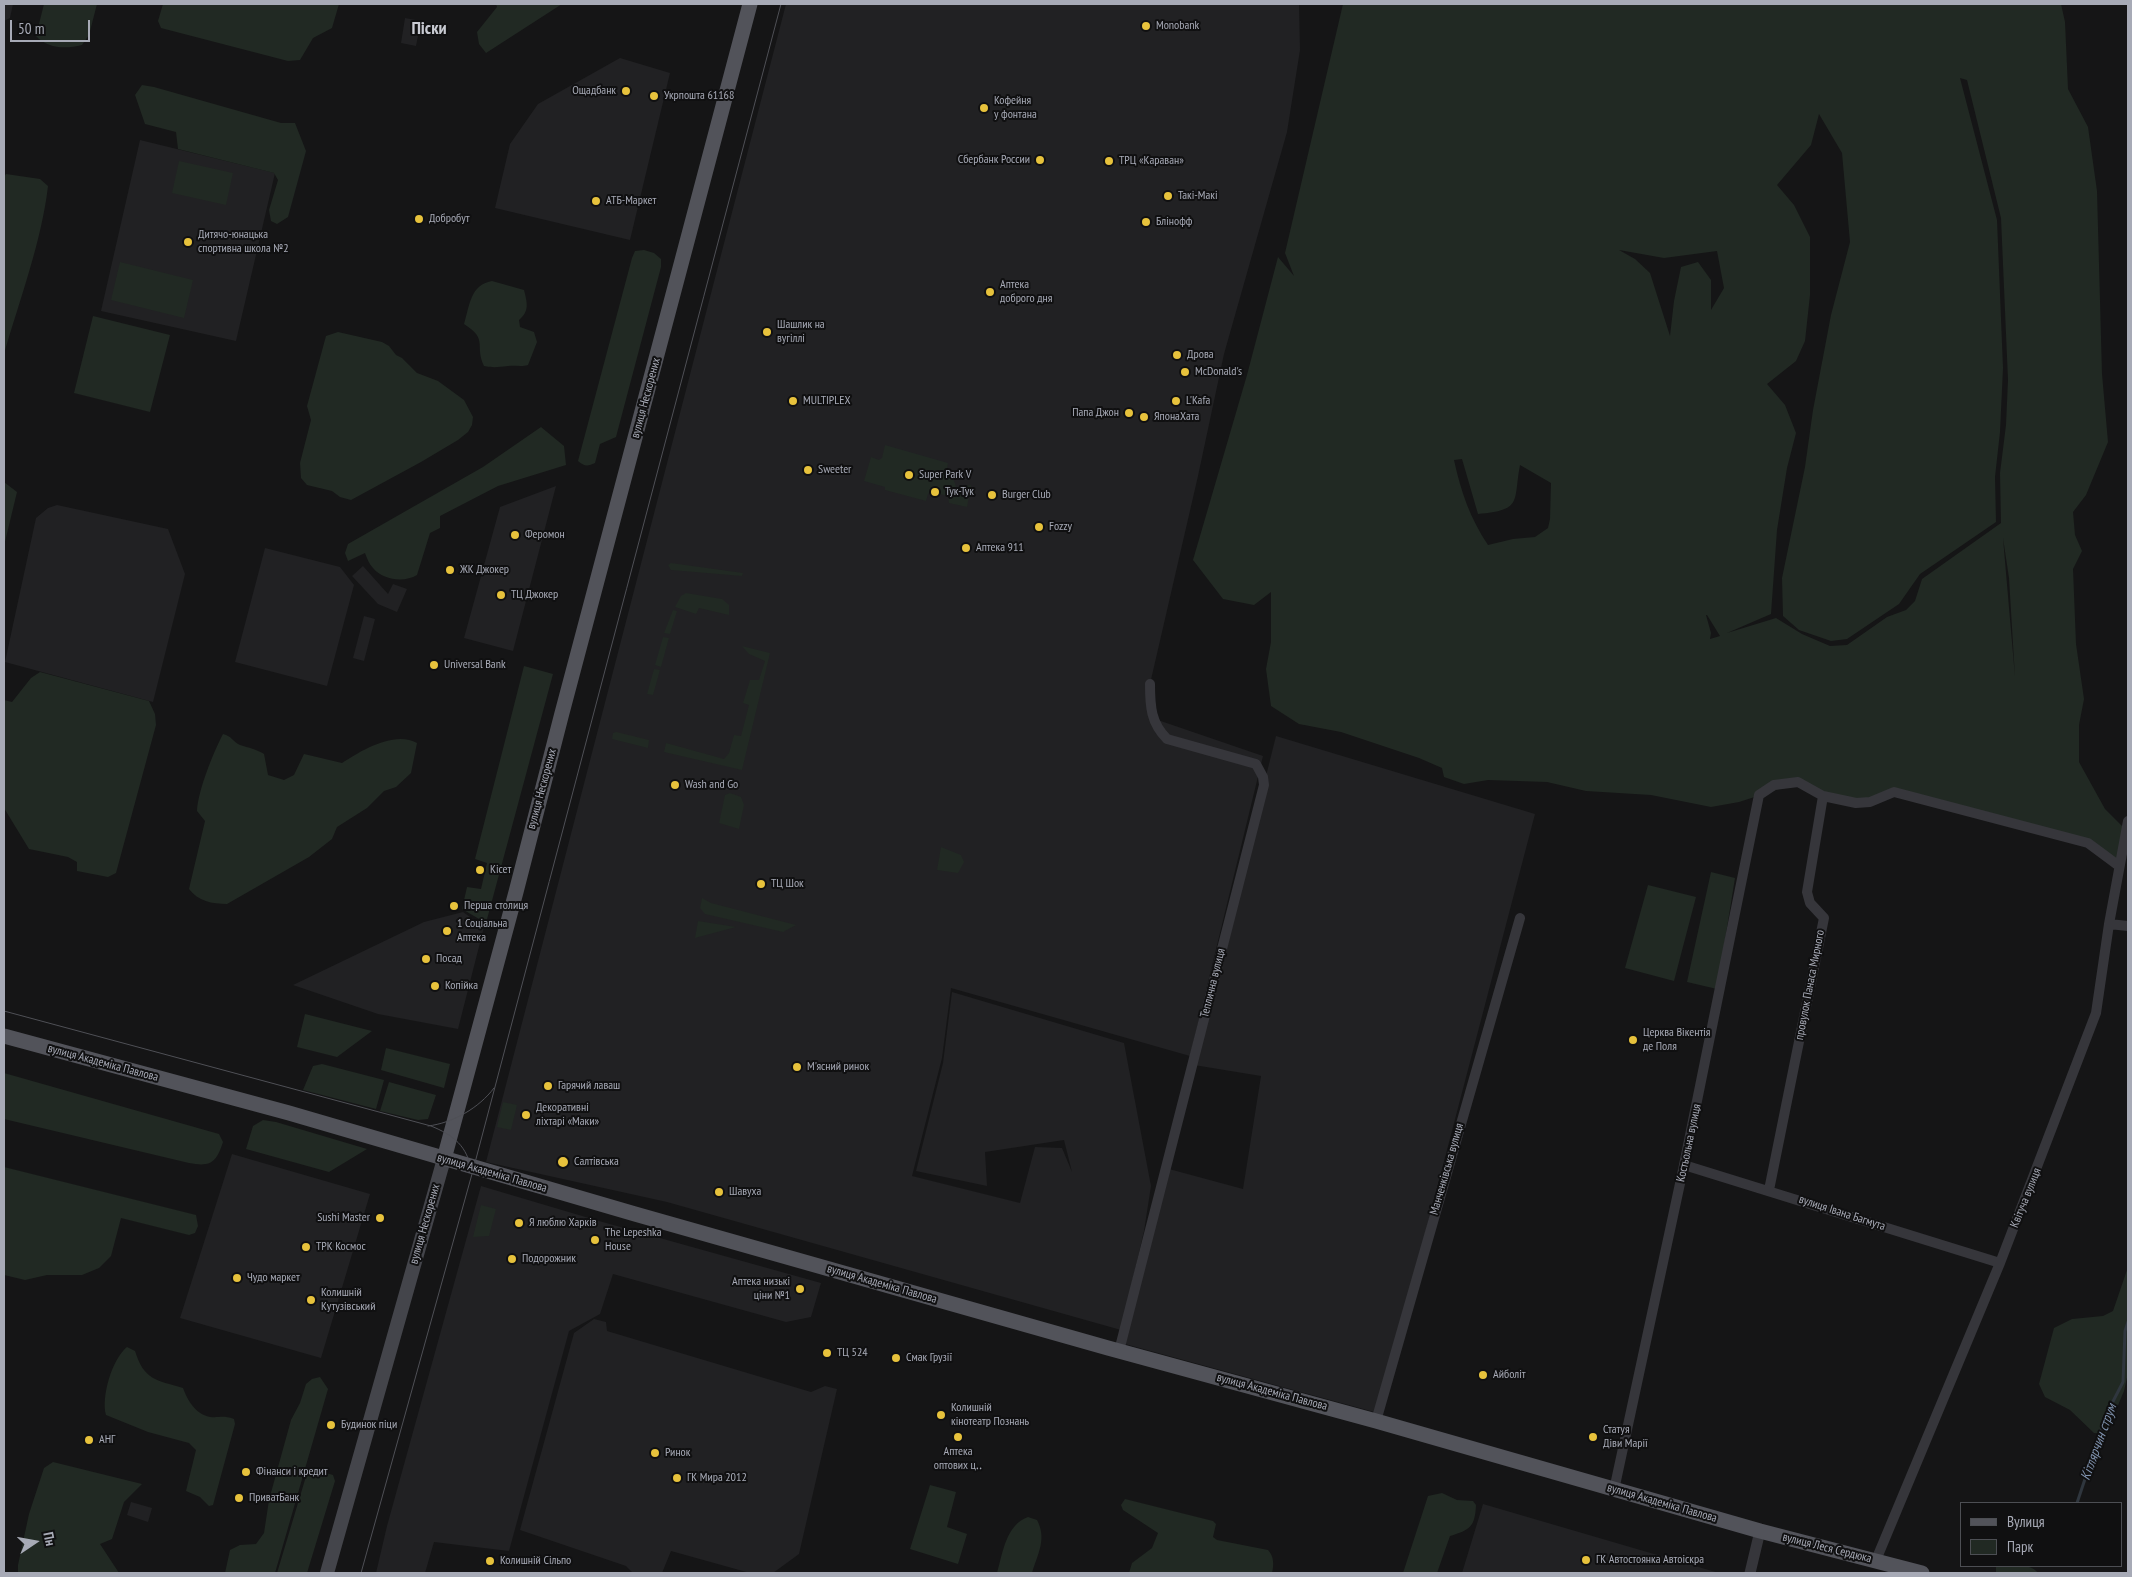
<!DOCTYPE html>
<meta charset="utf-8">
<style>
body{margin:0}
#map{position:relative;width:2132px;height:1577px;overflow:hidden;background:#151516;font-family:"PT Sans Narrow",sans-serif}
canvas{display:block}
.frame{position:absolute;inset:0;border:5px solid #a7aab6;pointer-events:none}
.legend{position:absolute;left:1960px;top:1502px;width:162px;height:65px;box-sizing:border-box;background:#101011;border:1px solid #4c4e53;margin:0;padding:6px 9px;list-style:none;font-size:15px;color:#a7aab6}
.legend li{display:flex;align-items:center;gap:10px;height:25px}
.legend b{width:25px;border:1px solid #4c4e53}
.north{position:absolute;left:10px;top:1517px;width:50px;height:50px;-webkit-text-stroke:4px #101011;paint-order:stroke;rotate:78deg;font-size:14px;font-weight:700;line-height:20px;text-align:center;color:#a7aab6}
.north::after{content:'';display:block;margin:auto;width:18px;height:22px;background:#a7aab6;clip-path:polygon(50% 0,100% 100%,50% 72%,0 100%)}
.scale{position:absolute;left:10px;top:20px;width:80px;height:22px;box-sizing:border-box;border:2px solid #a7aab6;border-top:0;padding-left:6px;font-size:15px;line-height:18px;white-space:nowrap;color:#a7aab6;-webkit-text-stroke:4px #101011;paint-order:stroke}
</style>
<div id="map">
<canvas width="2132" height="1577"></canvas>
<div class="frame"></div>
<ul class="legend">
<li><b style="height:6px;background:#52535a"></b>Вулиця</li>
<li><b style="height:14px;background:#212923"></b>Парк</li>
</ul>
<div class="north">Пн</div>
<div class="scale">50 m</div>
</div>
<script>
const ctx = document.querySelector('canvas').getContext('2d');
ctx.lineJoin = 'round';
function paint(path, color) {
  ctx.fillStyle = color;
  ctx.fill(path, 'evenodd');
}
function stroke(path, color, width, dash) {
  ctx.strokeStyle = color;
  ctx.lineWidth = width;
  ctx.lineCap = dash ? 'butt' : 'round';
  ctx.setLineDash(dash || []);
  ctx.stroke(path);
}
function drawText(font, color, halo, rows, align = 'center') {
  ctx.font = font + ' "PT Sans Narrow",sans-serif';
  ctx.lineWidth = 4;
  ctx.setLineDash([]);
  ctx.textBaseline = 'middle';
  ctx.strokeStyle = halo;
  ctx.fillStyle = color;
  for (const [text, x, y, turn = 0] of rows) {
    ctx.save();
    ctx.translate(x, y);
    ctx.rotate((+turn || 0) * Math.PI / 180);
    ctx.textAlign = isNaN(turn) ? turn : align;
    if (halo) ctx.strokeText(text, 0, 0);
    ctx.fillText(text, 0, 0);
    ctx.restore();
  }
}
const built = new Path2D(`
 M4 4H13L10 18 4 21Z
 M786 4H1299L1300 50 1287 132 1224 354 1198 476 1150 684 1152 718 1263 756 1190 1056 951 988 942 1058 912 1176 1020 1203 1035 1147 1062 1148 1072 1172 1064 1140 985 1152 987 1186 916 1171 943 1063 952 992 1124 1043 1151 1186 1144 1231 1121 1330 667 1202 486 1162Z
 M405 18 421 21 416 46 401 43Z
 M620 58 670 73 630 240 495 208 510 144 538 104Z
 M140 140 275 173 236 341 101 311Z
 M556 486 513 651 464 638 500 507Z
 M57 505 168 529 185 574 153 702 5 662 36 518 48 508Z
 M265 548 340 567 354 585 327 686 235 662Z
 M363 566 388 594 393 584 407 589 397 612 378 604 352 576Z
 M364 616 375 619 364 661 353 658Z
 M1276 736 1535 814 1378 1413 1125 1344 1169 1169 1243 1189 1261 1076 1194 1065Z
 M463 912 484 927 458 1029 378 1014 293 985 424 922Z
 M232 1154 370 1194 321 1358 180 1318Z
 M481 1186 599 1221 821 1283 811 1317 786 1322 613 1274 600 1314 569 1331 509 1551 434 1542 425 1573H376L387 1526Z
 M594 1319 606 1322 607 1331 811 1392 825 1386 837 1389 799 1554 773 1573H750L671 1551 662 1573H633L626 1566 520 1530 574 1333Z
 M131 1502 152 1508 148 1522 127 1515Z
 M1483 1504 1719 1573H1462Z`);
const green = new Path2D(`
 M44 4H97L89 35 82 45C66 49 48 49 36 36Z
 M163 4H339L332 28 313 38 300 60 288 61 161 28 158 21Z
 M496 4H562L486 53 479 44 477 32 497 7Z
 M1343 4H2061L2065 22 2068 89 2088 127 2097 191 2102 374 2108 442 2086 495 2073 512 2075 535 2082 551 2073 569 2076 644 2084 699 2079 725V762L2105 809 2126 830 2119 866 2087 843 1894 792 1856 803 1798 783 1739 802 1711 807 1651 795 1586 791 1547 782 1488 780 1464 784 1444 777 1442 768 1419 758 1341 732 1299 724 1271 706 1266 669 1271 642V592L1254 605 1223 599 1193 560 1247 375 1278 257 1294 276 1285 253ZM1960 78 1967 80 2001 218 2008 380 2006 425 2000 473 2001 523 1922 579 1915 601 1906 610 1887 617 1847 645 1830 646 1802 634 1776 618 1727 633 1771 614 1777 530 1787 468 1796 433 1785 405 1767 384 1796 361 1805 341 1810 295V237L1794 205 1777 185 1811 145 1819 114 1842 153 1850 242 1831 315 1813 410 1805 467 1782 578 1783 616 1799 630 1831 641 1847 639 1899 604 1920 574 1996 522 1995 477 2000 432 2003 368 1997 220ZM1619 250 1664 258 1717 251 1724 288 1711 310V280L1698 262 1681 267 1674 301 1670 336 1650 273 1635 259ZM1462 459 1478 514C1523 510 1513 502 1520 465L1551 483 1550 519 1548 528 1535 537 1513 539 1488 545C1470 518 1461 492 1454 460ZM2003 538 2009 578 2015 677ZM1706 615H1707L1720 636 1710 639 1711 633Z
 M142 85 154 87 281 123H295L306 151 288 217 277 224 271 221 269 210 278 180 274 173 178 149 176 132 145 124 135 95Z
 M179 161 233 173 226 205 172 193Z
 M6 174 40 179 48 186C42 240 19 302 4 354V177Z
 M644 250 654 253 661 259V267L616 437 600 444 595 463C587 467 584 466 578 461L632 258 635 251Z
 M120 262 193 280 184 318 111 300Z
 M492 281 524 290C527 302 530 311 519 320L520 327 534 332 537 342 528 365C521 367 515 365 508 366 498 367 494 368 484 366 474 345 489 340 464 324 470 305 470 285 492 281Z
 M93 316 170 335 150 412 74 393Z
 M338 332 382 342 389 346 396 355 402 358 417 373 438 381 464 400 473 417 472 425 468 432 458 440 421 462 351 500 340 497 332 491 307 485 301 478 300 463 311 420 307 406 326 336Z
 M541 427 564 446 566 465 498 486 440 516V528L430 533 417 575C404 583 383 580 373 568 369 564 367 558 365 553L348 561 345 553 348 544 483 467Z
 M885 445 948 463 947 469 951 471 956 487 971 485 967 507 949 503 948 496 931 492 928 494 926 501 885 490V487L864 481 871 457 879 460 882 458Z
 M4 482 17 492 4 546Z
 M671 563 743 573 742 576 671 570 668 565Z
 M686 593 722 599 729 605V615L699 608 696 614 675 607 681 596Z
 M673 610 677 611 670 634 664 633Z
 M663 637 669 638 661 667 655 665Z
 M742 646 770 653 742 770 664 752 666 743 724 759 729 753 734 735 741 736 749 705 743 703 750 680H759L765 661 749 654Z
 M524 666 553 674 486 923 462 909 467 887 481 889 487 863 475 859Z
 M654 669 660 670 653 695 647 694Z
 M40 672 149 701 155 714 156 725 116 873 108 877 77 871V862L68 857 29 849 4 808V700L12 702 31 678Z
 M616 732 649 740 648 748 612 739 613 733Z
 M223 734C232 736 233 742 240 745 249 748 256 749 264 754L268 775 284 780 294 775 304 754 342 763C360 751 395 730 417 743L411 773 396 787 384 791 367 808 337 827 332 839 309 857 227 904C212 904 198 901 189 889L205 821 197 811C198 791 213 753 223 734Z
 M730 793 741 797 744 805 739 829 719 823 725 795Z
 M941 847 961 855 964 862 958 873 937 870Z
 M1711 872 1735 878 1717 989 1687 982Z
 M1648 885 1696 897 1674 981 1625 968Z
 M702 898 711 903 796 925 783 932 705 914 700 908Z
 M698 921 736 927 695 938Z
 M305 1014 372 1031 337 1057 297 1047Z
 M386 1048 450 1064 444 1088 381 1070Z
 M322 1064 384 1080 376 1109 303 1090 313 1066Z
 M4 1073 219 1134 223 1142C216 1163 211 1167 189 1163L4 1119Z
 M389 1082 436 1095 428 1119 418 1120 380 1111Z
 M503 1102 517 1105 511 1130 497 1127Z
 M263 1120 276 1122 367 1149 329 1172 246 1149 253 1126Z
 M4 1167 196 1215 198 1226 195 1233 189 1235 121 1218 111 1256 99 1268 82 1275H47L25 1280 4 1275Z
 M481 1205 496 1209 489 1236 473 1237Z
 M2128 1267V1373L2124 1391 2106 1434 2094 1433 2070 1410 2045 1397 2039 1384 2054 1328 2072 1319 2103 1316 2113 1311Z
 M127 1347 135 1351C144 1380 156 1380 183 1388 187 1399 195 1414 210 1417 220 1418 222 1415 234 1419L235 1424 213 1505 209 1506 200 1497 186 1491 196 1450 189 1443 148 1432 106 1415C101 1397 112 1359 127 1347Z
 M320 1377 328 1389 275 1573H225L230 1550 240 1545 256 1544 264 1533 269 1500 291 1420 300 1403 306 1384 312 1379Z
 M53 1462 142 1484 124 1502 112 1539 100 1544 119 1573H18V1565L29 1514 44 1468Z
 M312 1469 333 1475 335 1481 307 1573H277L307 1473Z
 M930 1485 956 1492 947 1527 967 1534 958 1564 910 1549Z
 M1442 1493 1457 1500 1473 1501 1476 1505C1475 1527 1470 1530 1450 1536L1437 1573H1403L1428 1496Z
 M1125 1499 1213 1521 1216 1524 1213 1537 1217 1540 1268 1550C1274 1556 1274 1565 1272 1573H1129L1132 1563 1152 1548 1158 1533 1123 1510 1121 1505Z
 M1028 1517 1037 1520C1047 1539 1038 1553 1032 1573H997C1003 1552 1006 1525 1028 1517Z
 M1996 1566C2009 1566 2030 1562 2038 1573H1996Z`);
const stream = new Path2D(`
 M2077 1503 2107 1413 2123 1382 2125 1331 2128 1322`);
const minor = new Path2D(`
 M2109 924 2128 926
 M1684 1165 2000 1263
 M1769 1190 1824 918 1810 903 1807 892 1823 796
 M1119 1351 1264 785 1263 777 1256 764 1167 739C1151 723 1150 707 1150 684
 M1376 1421 1520 918
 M1614 1490 1684 1165 1759 795 1774 785 1798 782 1823 796 1856 803 1870 802 1894 792 2088 843 2119 866
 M1876 1560 2000 1263 2096 1013 2109 924 2128 821`);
const tertiary = new Path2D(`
 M1750 1573 1760 1531`);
const secondary = new Path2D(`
 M327 1573 444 1159`);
const primary = new Path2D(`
 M4 1036 289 1113 635 1214 1108 1348 1376 1421 1760 1531 1922 1573
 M444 1159 516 892 562 713 750 4`);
const tram = new Path2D(`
 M4 1011 431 1126C453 1135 468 1146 471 1171
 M428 1126C453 1123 479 1108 494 1088
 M361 1573 472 1174 781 4`);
const markers = [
 [1146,26,5,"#e7c23c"],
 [626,91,5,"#e7c23c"],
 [654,96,5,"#e7c23c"],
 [984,108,5,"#e7c23c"],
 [1040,160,5,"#e7c23c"],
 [1109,161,5,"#e7c23c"],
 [1168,196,5,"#e7c23c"],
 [596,201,5,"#e7c23c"],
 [419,219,5,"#e7c23c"],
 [1146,222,5,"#e7c23c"],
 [188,242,5,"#e7c23c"],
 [990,292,5,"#e7c23c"],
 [767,332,5,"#e7c23c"],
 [1177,355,5,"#e7c23c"],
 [1185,372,5,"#e7c23c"],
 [793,401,5,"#e7c23c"],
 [1176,401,5,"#e7c23c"],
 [1129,413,5,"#e7c23c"],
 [1144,417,5,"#e7c23c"],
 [808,470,5,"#e7c23c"],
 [909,475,5,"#e7c23c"],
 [935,492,5,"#e7c23c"],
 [992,495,5,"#e7c23c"],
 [1039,527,5,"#e7c23c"],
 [515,535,5,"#e7c23c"],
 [966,548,5,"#e7c23c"],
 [450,570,5,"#e7c23c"],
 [501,595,5,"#e7c23c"],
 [434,665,5,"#e7c23c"],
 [675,785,5,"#e7c23c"],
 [480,870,5,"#e7c23c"],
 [761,884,5,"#e7c23c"],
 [454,906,5,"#e7c23c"],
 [447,931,5,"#e7c23c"],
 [426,959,5,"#e7c23c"],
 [435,986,5,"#e7c23c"],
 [1633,1040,5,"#e7c23c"],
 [797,1067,5,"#e7c23c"],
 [548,1086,5,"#e7c23c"],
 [526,1115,5,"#e7c23c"],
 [563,1162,6,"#e7c23c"],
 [719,1192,5,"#e7c23c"],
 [380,1218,5,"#e7c23c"],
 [519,1223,5,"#e7c23c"],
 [595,1240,5,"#e7c23c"],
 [306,1247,5,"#e7c23c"],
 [512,1259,5,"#e7c23c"],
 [237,1278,5,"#e7c23c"],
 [800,1289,5,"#e7c23c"],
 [311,1300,5,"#e7c23c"],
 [827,1353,5,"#e7c23c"],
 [896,1358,5,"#e7c23c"],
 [1483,1375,5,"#e7c23c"],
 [941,1415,5,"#e7c23c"],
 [331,1425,5,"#e7c23c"],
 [958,1437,5,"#e7c23c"],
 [1593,1437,5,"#e7c23c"],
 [89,1440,5,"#e7c23c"],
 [655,1453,5,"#e7c23c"],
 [246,1472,5,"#e7c23c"],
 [677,1478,5,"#e7c23c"],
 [239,1498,5,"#e7c23c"],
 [1586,1560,5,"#e7c23c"],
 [490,1561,5,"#e7c23c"]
];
const poiNames = [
 ["Monobank",1156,26],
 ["Ощадбанк",616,91,"right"],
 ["Укрпошта 61168",664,96],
 ["Кофейня",994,101],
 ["у фонтана",994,115],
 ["Сбербанк России",1030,160,"right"],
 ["ТРЦ «Караван»",1119,161],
 ["Такі-Макі",1178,196],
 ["АТБ-Маркет",606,201],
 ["Добробут",429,219],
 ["Блінофф",1156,222],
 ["Дитячо-юнацька",198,235],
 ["спортивна школа №2",198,249],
 ["Аптека",1000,285],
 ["доброго дня",1000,299],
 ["Шашлик на",777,325],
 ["вугіллі",777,339],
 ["Дрова",1187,355],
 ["McDonald's",1195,372],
 ["MULTIPLEX",803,401],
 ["L'Kafa",1186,401],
 ["Папа Джон",1119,413,"right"],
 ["ЯпонаХата",1154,417],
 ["Sweeter",818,470],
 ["Super Park V",919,475],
 ["Тук-Тук",945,492],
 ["Burger Club",1002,495],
 ["Fozzy",1049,527],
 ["Феромон",525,535],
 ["Аптека 911",976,548],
 ["ЖК Джокер",460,570],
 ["ТЦ Джокер",511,595],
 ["Universal Bank",444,665],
 ["Wash and Go",685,785],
 ["Кісет",490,870],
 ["ТЦ Шок",771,884],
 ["Перша столиця",464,906],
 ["1 Соціальна",457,924],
 ["Аптека",457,938],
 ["Посад",436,959],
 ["Копійка",445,986],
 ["Церква Вікентія",1643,1033],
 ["де Поля",1643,1047],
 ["М'ясний ринок",807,1067],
 ["Гарячий лаваш",558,1086],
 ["Декоративні",536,1108],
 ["ліхтарі «Маки»",536,1122],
 ["Салтівська",574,1162],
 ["Шавуха",729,1192],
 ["Sushi Master",370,1218,"right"],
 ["Я люблю Харків",529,1223],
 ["The Lepeshka",605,1233],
 ["House",605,1247],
 ["ТРК Космос",316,1247],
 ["Подорожник",522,1259],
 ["Чудо маркет",247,1278],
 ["Аптека низькі",790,1282,"right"],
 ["ціни №1",790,1296,"right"],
 ["Колишній",321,1293],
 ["Кутузівський",321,1307],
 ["ТЦ 524",837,1353],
 ["Смак Грузії",906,1358],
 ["Айболіт",1493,1375],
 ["Колишній",951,1408],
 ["кінотеатр Познань",951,1422],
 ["Будинок піци",341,1425],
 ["Статуя",1603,1430],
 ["Діви Марії",1603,1444],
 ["АНГ",99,1440],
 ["Аптека",958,1452,"center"],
 ["оптових ц‥",958,1466,"center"],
 ["Ринок",665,1453],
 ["Фінанси і кредит",256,1472],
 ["ГК Мира 2012",687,1478],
 ["ПриватБанк",249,1498],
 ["ГК Автостоянка Автоіскра",1596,1560],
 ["Колишній Сільпо",500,1561]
];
const streetNames = [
 ["вулиця Нескорених",646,398,-75],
 ["вулиця Нескорених",542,789,-75],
 ["Теплична вулиця",1213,983,-76],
 ["провулок Панаса Мирного",1810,985,-79],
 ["вулиця Академіка Павлова",103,1063,15],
 ["Костьольна вулиця",1689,1143,-78],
 ["Манченківська вулиця",1447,1169,-74],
 ["вулиця Академіка Павлова",492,1173,16],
 ["Квітуча вулиця",2026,1198,-68],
 ["вулиця Івана Багмута",1842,1213,18],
 ["вулиця Нескорених",425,1224,-74],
 ["вулиця Академіка Павлова",882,1284,16],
 ["вулиця Академіка Павлова",1272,1392,15],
 ["вулиця Академіка Павлова",1662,1503,16],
 ["вулиця Леся Сердюка",1827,1548,14]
];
const waterNames = [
 ["Кітлярчин струм",2099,1442,-70]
];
const districtNames = [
 ["Піски",429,29]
];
paint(built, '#212123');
paint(green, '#212923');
stroke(stream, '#2f363e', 3);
stroke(minor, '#36363b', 10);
stroke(tertiary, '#36363b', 11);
stroke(secondary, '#44454b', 14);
stroke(primary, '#52535a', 15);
stroke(tram, '#4f5056', 1);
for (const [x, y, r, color] of markers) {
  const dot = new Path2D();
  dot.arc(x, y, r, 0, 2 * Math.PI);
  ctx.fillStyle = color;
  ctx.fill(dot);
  stroke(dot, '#101011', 2);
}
drawText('12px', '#a7aab6', '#101011', poiNames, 'left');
drawText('12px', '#a7aab6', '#101011', streetNames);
drawText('italic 14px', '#8093af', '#101011', waterNames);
drawText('bold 18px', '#c8cad2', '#101011', districtNames);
</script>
